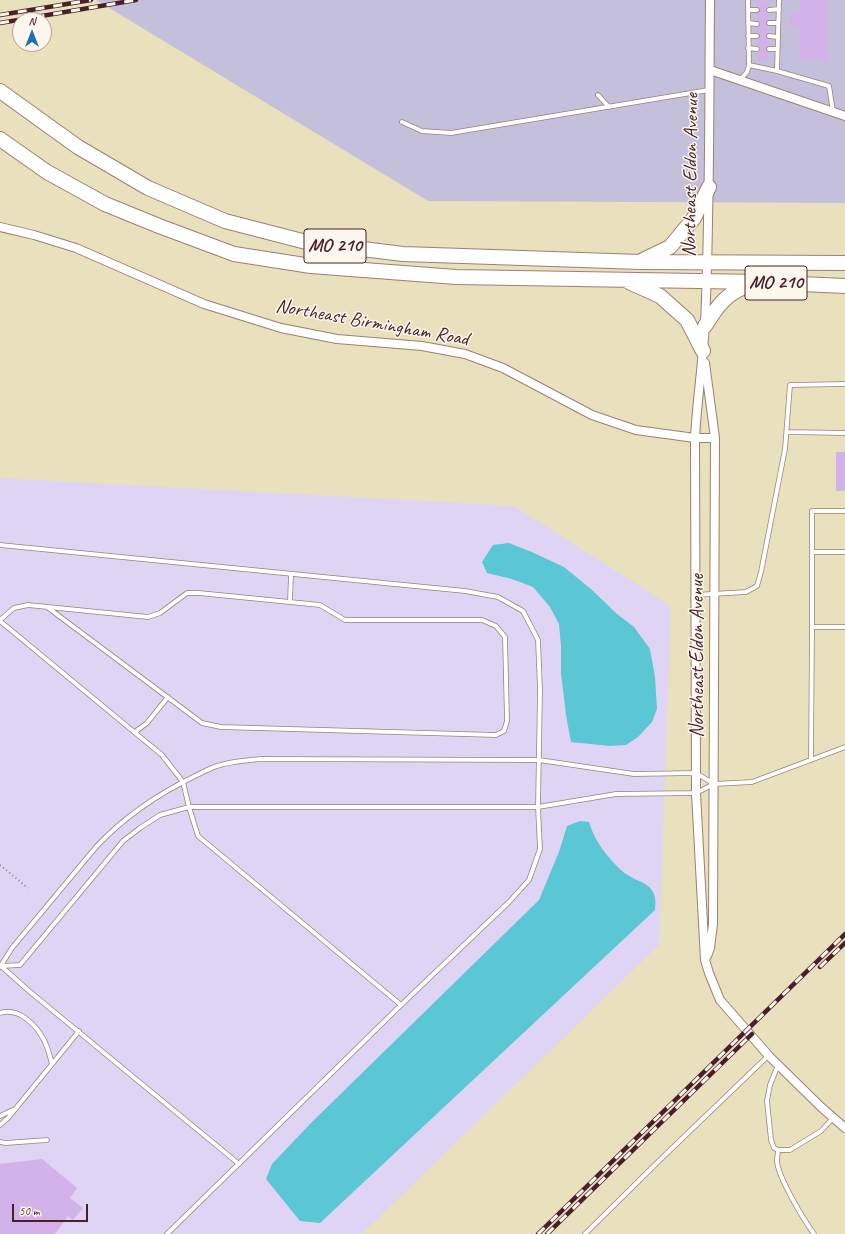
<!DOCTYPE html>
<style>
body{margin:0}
#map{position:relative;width:845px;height:1234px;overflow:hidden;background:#e9e0bd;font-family:Caveat,sans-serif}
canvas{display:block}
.north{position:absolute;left:12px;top:12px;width:40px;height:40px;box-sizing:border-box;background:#fbf7ec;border:1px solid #b4a19f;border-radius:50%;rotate:0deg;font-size:11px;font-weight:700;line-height:16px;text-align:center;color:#4a1f2b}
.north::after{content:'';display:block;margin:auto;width:14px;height:18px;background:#1f6fb2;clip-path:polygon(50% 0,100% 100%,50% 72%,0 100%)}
.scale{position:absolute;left:12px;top:1204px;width:76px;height:18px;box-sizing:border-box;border:2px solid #4a1f2b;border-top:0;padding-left:5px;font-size:12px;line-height:14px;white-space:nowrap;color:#4a1f2b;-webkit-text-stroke:3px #fbf7ec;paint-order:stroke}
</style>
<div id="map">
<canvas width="845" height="1234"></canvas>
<div class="north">N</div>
<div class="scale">50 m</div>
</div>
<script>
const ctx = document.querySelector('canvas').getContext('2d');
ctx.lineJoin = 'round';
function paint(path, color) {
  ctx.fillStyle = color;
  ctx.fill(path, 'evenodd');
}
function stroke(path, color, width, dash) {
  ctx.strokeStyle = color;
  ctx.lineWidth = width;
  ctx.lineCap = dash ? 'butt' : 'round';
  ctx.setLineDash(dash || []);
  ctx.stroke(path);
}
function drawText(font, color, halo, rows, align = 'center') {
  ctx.font = font + ' Caveat,sans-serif';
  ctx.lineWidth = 3;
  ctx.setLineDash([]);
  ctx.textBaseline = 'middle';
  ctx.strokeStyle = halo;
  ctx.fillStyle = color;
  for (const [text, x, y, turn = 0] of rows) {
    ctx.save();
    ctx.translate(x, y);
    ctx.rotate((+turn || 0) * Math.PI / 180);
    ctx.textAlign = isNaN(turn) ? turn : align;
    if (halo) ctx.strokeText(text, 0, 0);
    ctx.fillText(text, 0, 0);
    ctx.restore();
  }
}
const built = new Path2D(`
 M0 478 514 506 671 606 659 945 362 1234H0Z`);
const industrial = new Path2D(`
 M96 0H845V203L428 201Z`);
const water = new Path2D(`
 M509 543 534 553 564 567 592 590 617 614 634 627 650 649 655 677 657 709 652 722 638 737 626 745 610 746 571 742 566 715 561 673V646L559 624 550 607 533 587 512 579 487 573 482 562 493 545Z
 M580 821 589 822C595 842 607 857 622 871 639 885 659 881 655 910L320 1223 300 1221 266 1179 272 1164 311 1123 539 900 559 852 567 826Z`);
const building = new Path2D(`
 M800 0H828V60H799V27H790V13H800Z
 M757 1H769V61L758 62Z
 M836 452H845V491H836Z
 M42 1159 77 1188 70 1198 83 1208 73 1220 68 1216 55 1234H0V1164Z`);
const path = new Path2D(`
 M0 865 28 888`);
const lane = new Path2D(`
 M779 0 777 71 829 86 833 111
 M748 10H757
 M769 10 779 9
 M748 23 757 24
 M769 23H778
 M748 36H757
 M769 36 778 37
 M748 48 757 49
 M769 49H777
 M749 65 777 71
 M740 80 747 72 749 65 748 0
 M598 95 609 107
 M402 122 422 131 451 133 709 90
 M787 432 845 433
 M0 545 465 591 498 597 523 611 538 640 540 690 538 807 540 849 529 880 509 902 401 1005 167 1234
 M812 552V511H845
 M695 595 746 592 757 586 761 572 785 449 790 385 845 384
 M290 602 291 574
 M0 620 14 608 28 605 148 617 160 613 187 593H199L320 605 345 620H482L496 626 505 637 507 721 504 731 496 735 221 727 202 723 47 607
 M0 621 162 755 183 782 189 807 198 836 401 1005
 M812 627V552H845
 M135 732 147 723 168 697
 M811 760 812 627H845
 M1 966 20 965 123 841 140 828 160 815 189 807H538L616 794 696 793 714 784 752 782 845 747
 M1 966 29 991 239 1164
 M0 967 12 948 96 847C124 817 158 794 195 776 202 773 210 768 217 766 232 761 247 760 262 759L539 760 634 774 696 773 714 784
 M0 1013C19 1007 36 1025 44 1040 48 1048 50 1056 52 1064
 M778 1065 770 1085 767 1101 771 1140 774 1148 778 1150H790L821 1131 833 1118
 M0 1116 13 1110
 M0 1125 8 1118 79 1031
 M0 1142 6 1143 47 1140
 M778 1150C778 1153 777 1157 777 1160 777 1176 804 1220 814 1234
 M585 1234 664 1156 768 1056`);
const street = new Path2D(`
 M710 0C709 108 710 216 705 323 703 362 697 400 695 438L696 793 705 960 709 973 720 1000 769 1056 821 1107 845 1128
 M710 70 845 116
 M0 227 34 235 76 248 204 304 281 328 337 339 422 346 465 354 503 368 592 415 636 430 695 438H715
 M705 363 715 438 713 924 710 948 707 956`);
const highway = new Path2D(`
 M0 91 78 147 148 188 225 221 306 242 403 254 641 262 845 263
 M0 139 47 172 105 204 159 226 234 254 311 266 456 277 759 282 845 286
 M643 260 670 247 694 218 709 187
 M629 282 660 296 687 320 703 351
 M705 326C717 306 728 291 751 285`);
const rail = new Path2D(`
 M0 15 91 0
 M0 23 136 0
 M820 967 845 943
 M538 1234 845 934
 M547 1234 752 1034`);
const shields = [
 [335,246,62],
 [776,283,62]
];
const shieldNames = [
 ["MO 210",335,246],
 ["MO 210",776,283]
];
const streetNames = [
 ["Northeast Eldon Avenue",691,175,-89],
 ["Northeast Birmingham Road",372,323,10],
 ["Northeast Eldon Avenue",698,656,-90]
];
paint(built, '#e0d4f4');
paint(industrial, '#c4c0db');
paint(water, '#5bc6d4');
paint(building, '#d3b1e9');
stroke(lane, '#9a8074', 5.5);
stroke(street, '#9a8074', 10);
stroke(highway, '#9a8074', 16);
stroke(path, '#9a8074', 2, [1, 3]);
stroke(lane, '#fff', 4);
stroke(street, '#fff', 8);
stroke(highway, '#fff', 14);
stroke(rail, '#4a1f2b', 4.5);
stroke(rail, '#fbf7ec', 3, [9]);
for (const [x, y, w] of shields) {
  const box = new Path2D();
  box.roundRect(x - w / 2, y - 17, w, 34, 3);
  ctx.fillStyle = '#fbf7ec';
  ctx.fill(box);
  stroke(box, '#4a1f2b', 1);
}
drawText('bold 19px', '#4a1f2b', null, shieldNames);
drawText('20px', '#4a1f2b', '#fbf7ec', streetNames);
</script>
